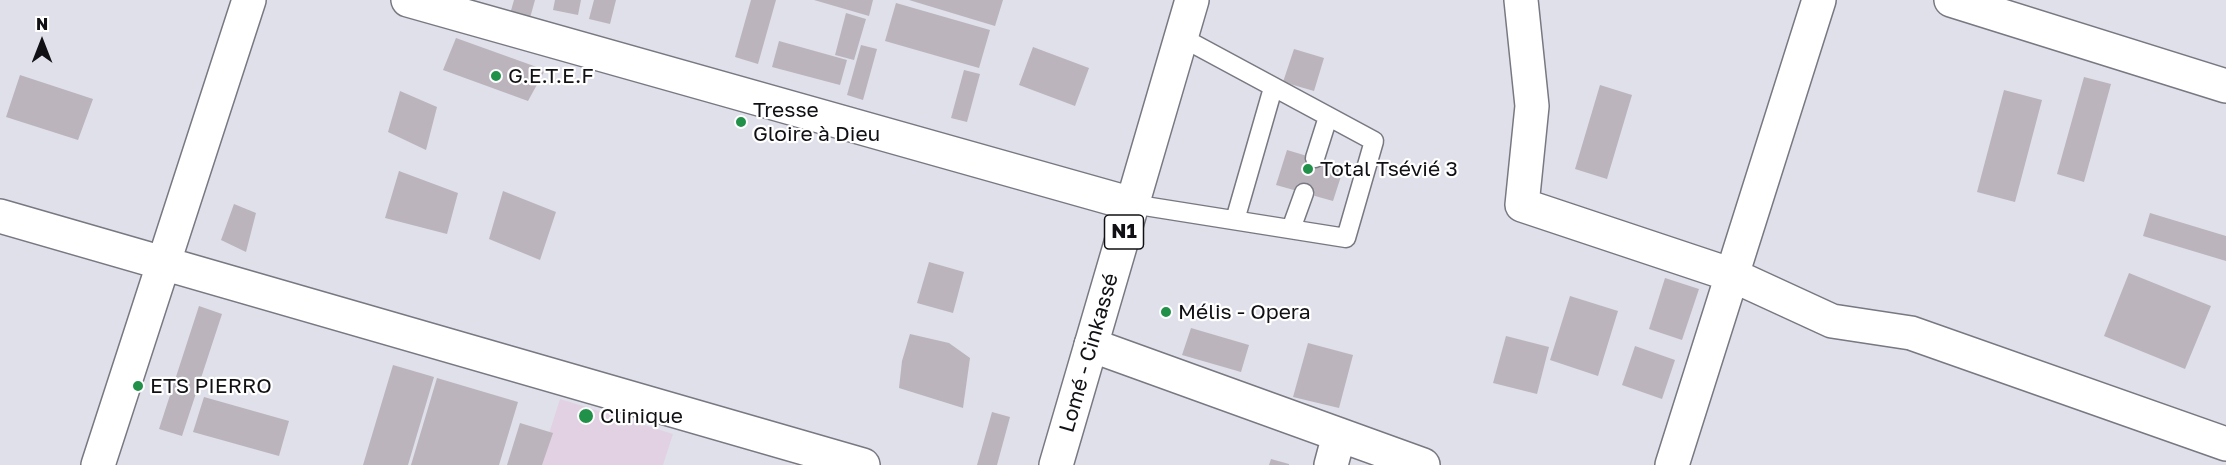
<!DOCTYPE html>
<meta charset="utf-8">
<style>
body{margin:0}
#map{position:relative;width:2226px;height:465px;overflow:hidden;background:#dfe0ea;font-family:"Golos Text",sans-serif}
canvas{display:block}
.north{position:absolute;left:12px;top:12px;width:60px;height:60px;-webkit-text-stroke:4px #fff;paint-order:stroke;rotate:0deg;font-size:16px;font-weight:700;line-height:24px;text-align:center;color:#111115}
.north::after{content:'';display:block;margin:auto;width:21px;height:27px;background:#111115;clip-path:polygon(50% 0,100% 100%,50% 72%,0 100%)}
</style>
<div id="map">
<canvas width="2226" height="465"></canvas>
<div class="north">N</div>
</div>
<script>
const ctx = document.querySelector('canvas').getContext('2d');
ctx.lineJoin = 'round';
function paint(path, color) {
  ctx.fillStyle = color;
  ctx.fill(path, 'evenodd');
}
function stroke(path, color, width, dash) {
  ctx.strokeStyle = color;
  ctx.lineWidth = width;
  ctx.lineCap = dash ? 'butt' : 'round';
  ctx.setLineDash(dash || []);
  ctx.stroke(path);
}
function drawText(font, color, halo, rows, align = 'center') {
  ctx.font = font + ' "Golos Text",sans-serif';
  ctx.lineWidth = 4.5;
  ctx.setLineDash([]);
  ctx.textBaseline = 'middle';
  ctx.strokeStyle = halo;
  ctx.fillStyle = color;
  for (const [text, x, y, turn = 0] of rows) {
    ctx.save();
    ctx.translate(x, y);
    ctx.rotate((+turn || 0) * Math.PI / 180);
    ctx.textAlign = isNaN(turn) ? turn : align;
    if (halo) ctx.strokeText(text, 0, 0);
    ctx.fillText(text, 0, 0);
    ctx.restore();
  }
}
const medical = new Path2D(`
 M560 399 673 434 663 465H539Z`);
const building = new Path2D(`
 M514 0H535L530 18 510 14Z
 M555 0H581L578 15 553 10Z
 M594 0H616L610 24 589 19Z
 M751 0H776L758 64 735 57Z
 M814 0H873L869 16Z
 M909 0H1003L995 26Z
 M896 3 990 30 979 68 885 41Z
 M846 13 866 19 854 60 835 55Z
 M456 38 545 70 528 101 443 70Z
 M779 41 847 60 840 85 772 67Z
 M861 45 877 49 863 100 847 95Z
 M1033 47 1089 68 1075 106 1019 85Z
 M1294 49 1324 58 1314 91 1283 82Z
 M964 70 980 74 967 122 951 118Z
 M20 75 93 99 78 140 6 117Z
 M2084 77 2111 84 2084 182 2057 174Z
 M1600 85 1632 95 1607 179 1575 169Z
 M2004 90 2042 100 2015 202 1977 192Z
 M400 91 437 107 426 150 388 132Z
 M1287 150 1344 167 1333 201 1276 185Z
 M399 171 458 193 447 234 385 218Z
 M503 191 556 212 540 260 489 239Z
 M234 204 256 213 246 252 221 240Z
 M2150 213 2226 236V261L2143 236Z
 M929 262 964 272 953 313 917 303Z
 M2129 273 2211 306 2185 369 2104 336Z
 M1665 278 1699 289 1682 340 1649 329Z
 M1570 296 1618 311 1598 376 1550 360Z
 M199 306 222 314 182 436 159 429Z
 M1191 328 1249 345 1241 372 1182 355Z
 M910 334 949 343 970 358 963 408 899 388 902 361Z
 M1506 336 1549 347 1537 394 1493 383Z
 M1308 343 1353 355 1339 408 1293 397Z
 M1635 346 1675 360 1662 399 1622 385Z
 M393 365 434 377 408 465H363Z
 M437 378 518 402 499 465H411Z
 M204 397 289 421 279 456 193 432Z
 M992 412 1010 417 997 465H977Z
 M520 423 553 433 542 465H507Z
 M1271 459 1289 464V465H1269Z`);
const lane = new Path2D(`
 M1315 158 1328 117
 M1132 204 1346 238 1374 141 1181 37
 M1235 220 1273 88
 M1291 229 1304 193`);
const street = new Path2D(`
 M408 0 1132 204
 M1521 0 1532 106 1522 205 1732 275 1832 321 1911 333 2226 444
 M1951 0 2226 86
 M0 216 863 465
 M1091 345 1423 465
 M98 465 249 0
 M1331 465 1339 435
 M1672 465 1819 0`);
const highway = new Path2D(`
 M1056 465 1192 0`);
const markers = [
 [496,76,6,"#21914a"],
 [741,122,6,"#21914a"],
 [1308,169,6,"#21914a"],
 [1166,312,6,"#21914a"],
 [138,386,6,"#21914a"],
 [586,416,8,"#21914a"]
];
const shields = [
 [1124,232,39]
];
const shieldNames = [
 ["N1",1124,232]
];
const poiNames = [
 ["G.E.T.E.F",508,76],
 ["Tresse",753,110],
 ["Gloire à Dieu",753,134],
 ["Total Tsévié 3",1320,169],
 ["Mélis - Opera",1178,312],
 ["ETS PIERRO",150,386],
 ["Clinique",600,416]
];
const streetNames = [
 ["Lomé - Cinkassé",1089,353,-74]
];
paint(medical, '#e2d1e2');
paint(building, '#bbb4bc');
stroke(lane, '#777881', 21);
stroke(street, '#777881', 36);
stroke(highway, '#777881', 36);
stroke(lane, '#fff', 18);
stroke(street, '#fff', 33);
stroke(highway, '#fff', 33);
for (const [x, y, r, color] of markers) {
  const dot = new Path2D();
  dot.arc(x, y, r, 0, 2 * Math.PI);
  ctx.fillStyle = color;
  ctx.fill(dot);
  stroke(dot, '#fff', 2);
}
for (const [x, y, w] of shields) {
  const box = new Path2D();
  box.roundRect(x - w / 2, y - 17, w, 34, 4.5);
  ctx.fillStyle = '#fff';
  ctx.fill(box);
  stroke(box, '#111115', 1.5);
}
drawText('bold 20px', '#111115', null, shieldNames);
drawText('21px', '#111115', '#fff', poiNames, 'left');
drawText('21px', '#111115', '#fff', streetNames);
</script>
